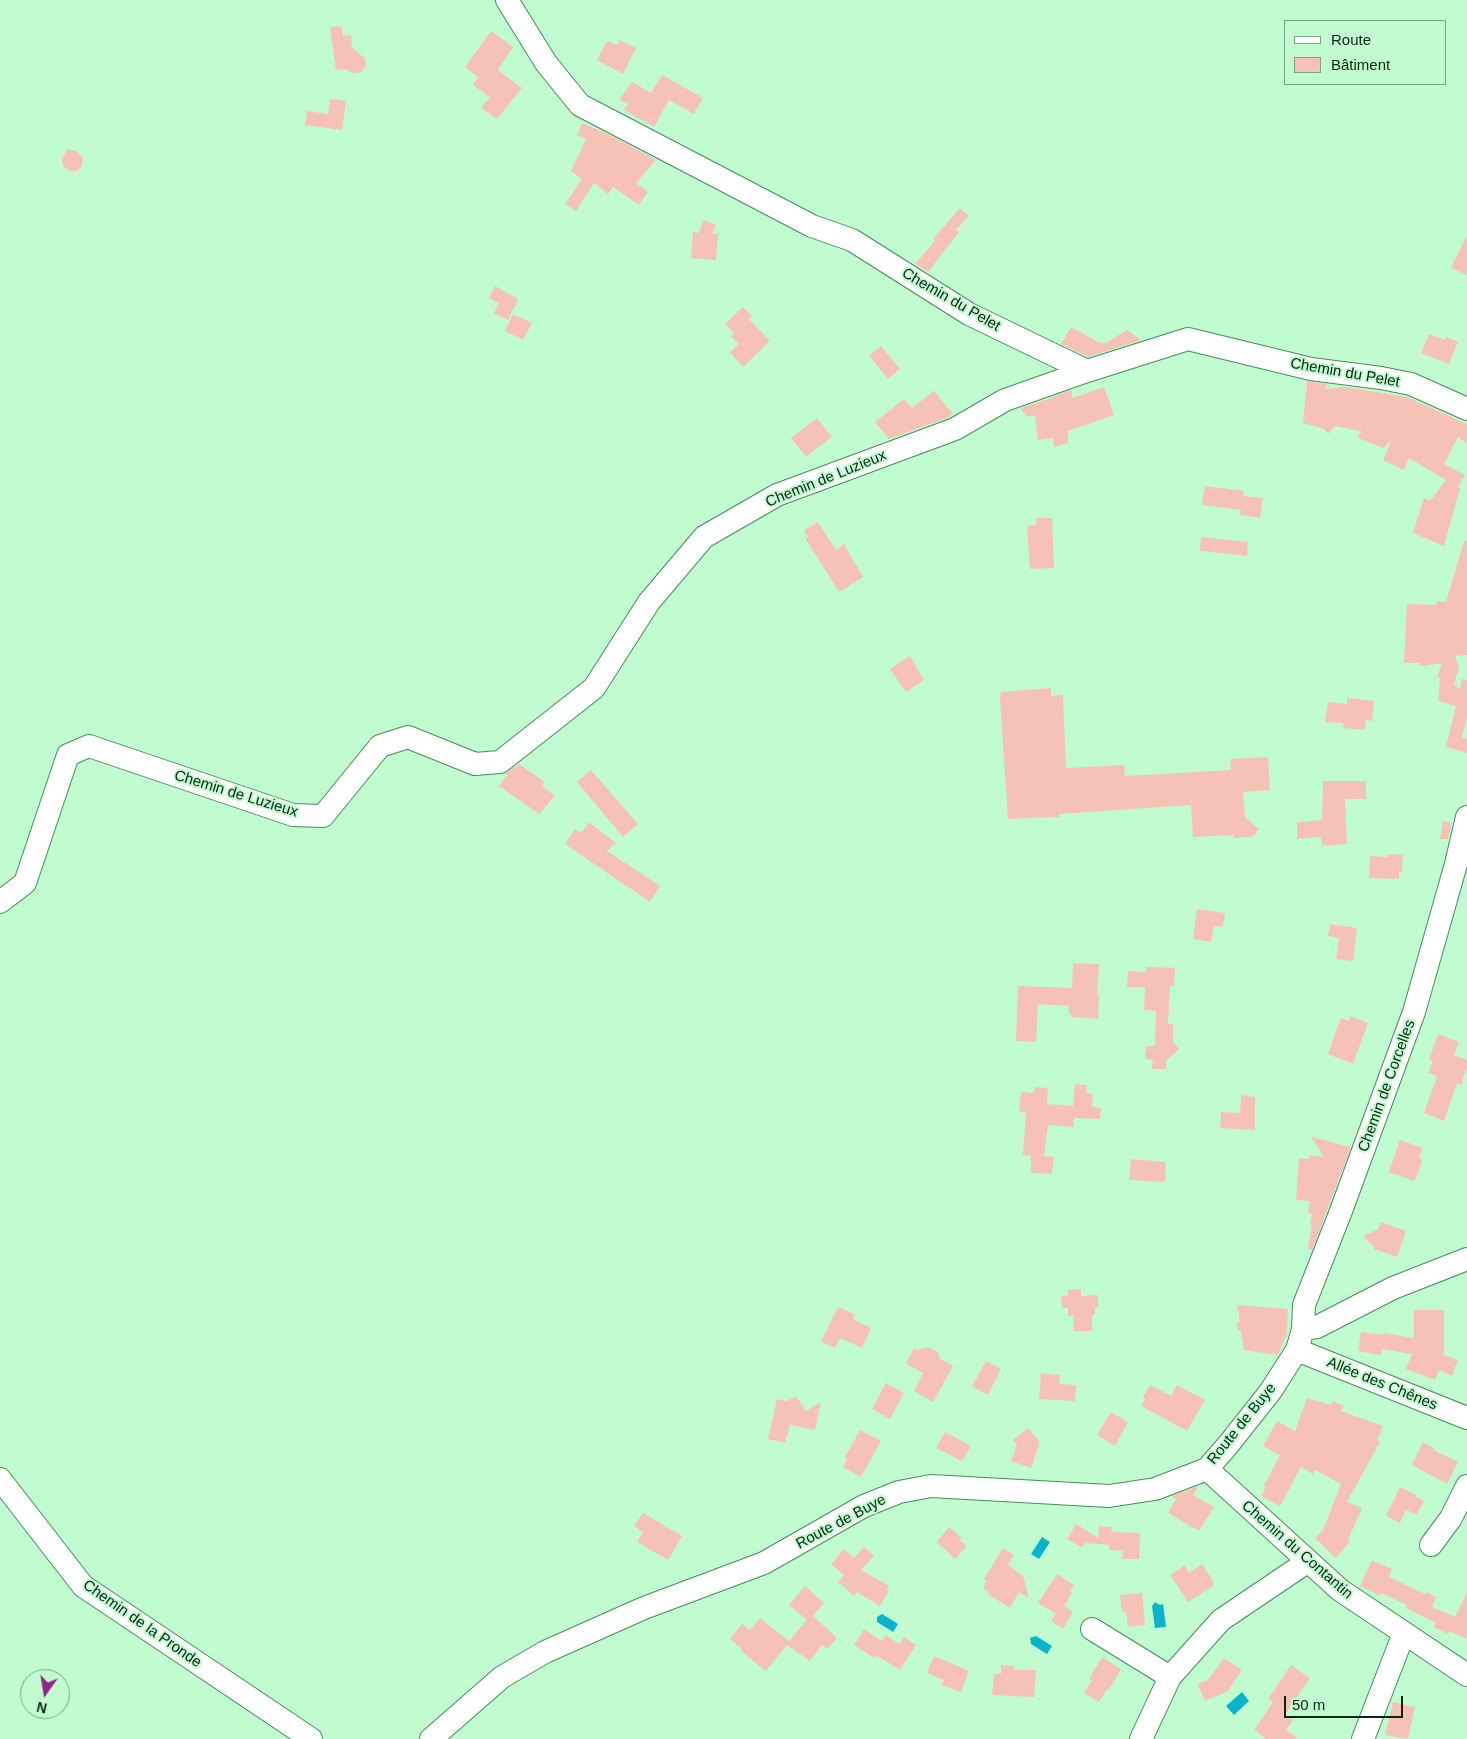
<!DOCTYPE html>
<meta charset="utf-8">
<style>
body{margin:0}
#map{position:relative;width:1467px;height:1739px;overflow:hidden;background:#c0fccf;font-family:Arial,sans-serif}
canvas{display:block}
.legend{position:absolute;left:1284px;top:20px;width:162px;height:65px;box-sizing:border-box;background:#c0fccf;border:1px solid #76a784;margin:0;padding:6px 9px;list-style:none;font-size:15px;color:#082814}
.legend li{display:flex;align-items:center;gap:10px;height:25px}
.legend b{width:25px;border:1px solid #76a784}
.north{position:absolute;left:20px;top:1669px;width:50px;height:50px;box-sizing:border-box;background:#c0fccf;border:1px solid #76a784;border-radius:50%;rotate:193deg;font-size:14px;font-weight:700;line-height:20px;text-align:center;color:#082814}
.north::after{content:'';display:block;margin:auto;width:18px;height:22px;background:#932789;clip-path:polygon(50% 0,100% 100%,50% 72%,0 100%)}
.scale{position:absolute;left:1284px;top:1696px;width:119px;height:22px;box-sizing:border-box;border:2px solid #082814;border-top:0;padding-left:6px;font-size:15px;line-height:18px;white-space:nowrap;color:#082814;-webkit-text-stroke:4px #c0fccf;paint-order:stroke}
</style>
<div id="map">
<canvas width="1467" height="1739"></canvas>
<ul class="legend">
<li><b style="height:6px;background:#fff"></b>Route</li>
<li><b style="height:14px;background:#f7c2b6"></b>Bâtiment</li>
</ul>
<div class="north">N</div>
<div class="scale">50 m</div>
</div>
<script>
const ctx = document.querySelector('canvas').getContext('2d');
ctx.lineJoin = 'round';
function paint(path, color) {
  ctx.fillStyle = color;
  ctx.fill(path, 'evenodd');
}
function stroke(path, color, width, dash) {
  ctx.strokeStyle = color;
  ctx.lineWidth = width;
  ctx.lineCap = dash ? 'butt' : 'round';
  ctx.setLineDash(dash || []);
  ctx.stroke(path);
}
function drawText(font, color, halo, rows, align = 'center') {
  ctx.font = font + ' Arial,sans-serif';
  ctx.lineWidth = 4;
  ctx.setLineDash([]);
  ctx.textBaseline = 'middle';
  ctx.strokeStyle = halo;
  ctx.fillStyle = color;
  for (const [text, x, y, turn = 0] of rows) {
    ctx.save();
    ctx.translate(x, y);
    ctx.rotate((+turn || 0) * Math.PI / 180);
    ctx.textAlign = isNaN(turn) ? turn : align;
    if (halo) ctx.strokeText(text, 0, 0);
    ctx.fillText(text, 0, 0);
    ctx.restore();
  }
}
const water = new Path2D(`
 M1042 1537 1050 1542 1039 1559 1031 1554Z
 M1155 1602 1160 1605 1163 1604 1166 1627 1155 1628 1152 1606Z
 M882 1614 898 1624 893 1632 877 1622V1617Z
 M1036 1636 1052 1646 1047 1654 1031 1644 1030 1638Z
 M1242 1692 1249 1701 1234 1715 1226 1706Z`);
const building = new Path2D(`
 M342 26 343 36 351 35 352 47 358 53 365 58 366 66 362 72 353 73 345 69 336 70 330 27Z
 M491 31 513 47 498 70 522 88 497 119 481 108 490 97 473 85 478 77 465 67Z
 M619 40 636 48 623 74 597 60 607 41 617 45Z
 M662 75 703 98 694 114 669 100 654 127 624 110 628 104 619 100 632 82 651 93Z
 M330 99 346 101 342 130 305 125 307 111 328 114Z
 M582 123 610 135 656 160 636 183 648 192 639 205 613 187 608 194 594 183 576 211 565 204 582 179 571 171 586 139 577 135Z
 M67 149 78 152 83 158 82 166 77 171H69L63 166 62 160Z
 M960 208 969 216 956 230 959 232 928 272 915 264 935 241 933 239Z
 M704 220 716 225 712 234H718L716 260 691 258 693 232 698 233Z
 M1467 235V275L1451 268Z
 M495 286 518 299 508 320 494 313 499 303 489 298Z
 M743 307 752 316 749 319 770 341 743 367 730 353 739 344 731 336 734 333 725 324Z
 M513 314 532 323 523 340 505 331Z
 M1071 327 1098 342 1106 343 1127 330 1141 340 1088 357 1061 344Z
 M1429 334 1445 340 1446 337 1458 342 1449 364 1421 353Z
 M881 346 900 369 888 379 869 356Z
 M1307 381 1327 384 1325 389 1345 387 1407 397 1467 424V444L1458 437 1444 464 1465 475 1458 487 1460 488 1444 546 1413 533 1424 498 1430 501 1446 480 1409 458 1404 470 1383 460 1391 440 1384 448 1358 438 1361 431 1335 426 1328 434 1324 429 1303 423Z
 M1104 387 1114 415 1068 431V443L1054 447 1053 438 1038 440 1035 415 1027 417 1024 412H1022L1021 408 1044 400H1048V399L1071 390 1073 398Z
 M934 391 953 414 947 418 889 439 875 422 904 399 912 408Z
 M817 418 832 437 806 457 791 438Z
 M1205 486 1244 491 1243 496 1263 498 1260 518 1240 515 1241 510 1202 505Z
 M1036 518H1052L1054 568 1030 569 1027 526 1036 525Z
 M818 522 836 550 844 544 863 577 839 592 805 538 808 537 804 530Z
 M1201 537 1248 542 1247 556 1200 551Z
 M1464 541H1467V655L1455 656 1459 667 1454 685 1457 686V688L1460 689 1462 679 1467 680V717L1462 737 1467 739V753L1446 747 1456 706 1438 701 1440 678H1437L1442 663 1421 666 1419 663H1404L1407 604 1436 605 1437 601 1446 602Z
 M910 656 924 680 906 692 890 669Z
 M1051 688V696L1063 695 1066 768 1124 765 1125 776 1231 770 1230 759 1268 757 1270 790 1243 792 1245 817 1259 829 1252 837 1233 838V835L1193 837 1191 805 1059 814V817L1008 819 1000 699 1001 692Z
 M1347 698 1374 701 1372 721 1366 720 1365 730 1343 728 1344 723 1325 722 1328 702 1347 704Z
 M519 764 545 782 542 786 555 796 539 814 499 786 507 775 505 774Z
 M591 770 638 824 623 837 577 782Z
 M1323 781H1366V799H1345L1347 844 1322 846 1321 837 1297 839V822L1322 820Z
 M1443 821 1452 823 1448 839H1440Z
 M589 822 616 843 607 851 660 886 650 902 565 844 575 829 581 833Z
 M1388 854 1403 855 1402 872H1399V879L1369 878 1370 856 1387 857Z
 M1197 909 1225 913 1223 927 1214 926 1211 942 1193 939Z
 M1330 924 1357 928 1353 961 1336 959 1339 938 1328 936Z
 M1073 963 1099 964 1097 994 1099 996 1098 1019 1073 1017 1069 1013V1006L1038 1004 1036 1042 1016 1041 1018 986 1072 988Z
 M1146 967 1175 968 1174 986H1170L1168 1024H1173V1042L1179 1049 1166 1061V1069H1152L1153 1060 1145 1059 1146 1046H1155L1156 1011 1144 1010 1145 987H1127L1128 971 1146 972Z
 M1350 1016 1368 1023 1353 1064 1328 1054 1341 1018 1349 1021Z
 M1438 1034 1459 1042 1454 1055 1467 1060V1067L1461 1085 1457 1083 1444 1121 1424 1113 1437 1076 1428 1073 1433 1061 1429 1060Z
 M1075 1084 1087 1085 1086 1093 1093 1094 1092 1107 1101 1108 1100 1119 1074 1118V1127L1048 1125 1044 1156 1054 1157 1052 1174 1031 1173V1156L1023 1155 1026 1113 1019 1112 1021 1092 1034 1093 1035 1087 1048 1088 1047 1104 1073 1106Z
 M1241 1095 1255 1097V1130L1220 1128 1221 1112 1240 1113Z
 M1311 1137 1351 1147 1312 1250 1308 1249 1312 1225 1310 1224 1312 1214 1308 1213 1310 1201 1296 1200 1299 1158 1309 1159V1155L1324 1157Z
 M1400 1140 1423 1148 1419 1158 1422 1159 1420 1168 1414 1181 1389 1172Z
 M1131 1159 1166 1162 1165 1182 1129 1180Z
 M1381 1222 1406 1231 1397 1257 1374 1249V1247L1363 1236 1377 1230Z
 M1081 1289V1296L1098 1295V1307H1095V1315H1092V1331H1073L1074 1315 1068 1316V1308H1062L1061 1296H1068V1290Z
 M1237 1305 1288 1309 1287 1333 1278 1355 1244 1350 1241 1331 1238 1330 1237 1323 1240 1321Z
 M838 1307 855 1314 853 1319 871 1328 862 1348 840 1338 835 1348 821 1342Z
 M1414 1310H1444V1355L1458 1360 1452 1376 1439 1370 1435 1380 1406 1369 1412 1354 1382 1349 1381 1355 1358 1351 1361 1332 1383 1335 1384 1333 1414 1338Z
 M928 1347 938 1352 940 1359 953 1366 933 1402 914 1391 923 1373 906 1364 914 1348 918 1350Z
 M986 1361 1001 1369 988 1395 972 1386Z
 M1041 1373 1060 1375 1059 1384 1076 1385 1075 1401 1039 1399Z
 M886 1383 904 1393 890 1419 872 1409Z
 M1150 1385 1171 1396 1177 1385 1205 1400 1187 1431 1141 1406 1145 1399 1143 1397Z
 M796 1396 806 1411 821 1402 815 1430 790 1425 785 1443 768 1439 777 1399 787 1401Z
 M1307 1398 1331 1405 1332 1401 1344 1406 1341 1411 1383 1426 1377 1440 1380 1442 1347 1502 1362 1508 1348 1540 1350 1542 1336 1558 1315 1538 1323 1530 1341 1484 1315 1470 1313 1474 1301 1467 1280 1506 1261 1496 1266 1487 1264 1486 1280 1455 1263 1446 1277 1421 1295 1431Z
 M1111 1412 1128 1422 1115 1446 1097 1435Z
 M1028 1428 1040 1442 1031 1468 1011 1461 1017 1445 1013 1440Z
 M860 1430 881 1441 861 1477 843 1467 847 1459 845 1457Z
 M945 1432 971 1446 962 1461 936 1448Z
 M1423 1442 1434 1448 1433 1450 1458 1462 1447 1484 1412 1465Z
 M1199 1486 1193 1495 1214 1507 1199 1531 1168 1513 1176 1499 1172 1496Z
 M1400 1487 1417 1495 1416 1497 1424 1501 1417 1515 1406 1510 1400 1523 1386 1516Z
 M643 1513 682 1536 668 1560 637 1542 643 1532 634 1526Z
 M1076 1524 1098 1538 1099 1526 1112 1527 1111 1532 1140 1533 1139 1559H1122L1123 1551 1109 1550 1110 1545 1085 1543 1082 1548 1067 1539Z
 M949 1527 962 1538 960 1540 967 1546 955 1559 937 1542Z
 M864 1547 874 1556 861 1570 889 1586 887 1590 889 1591 880 1606 857 1592 854 1596 838 1582 844 1575 831 1564 844 1549 854 1558Z
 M1003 1548 1014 1555 1008 1565 1023 1576 1029 1598 1019 1592 1010 1608 988 1594 989 1592 983 1588 987 1581 984 1579Z
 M1372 1560 1392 1569 1389 1577 1425 1594 1426 1592 1436 1597 1432 1607 1455 1617 1467 1593V1639L1449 1631 1448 1634 1434 1627 1436 1623 1406 1608 1407 1605 1381 1593 1380 1596 1360 1586Z
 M1202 1564 1213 1581V1586L1188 1602 1170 1575 1185 1565 1189 1573Z
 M1057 1574 1074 1585 1070 1591 1072 1593 1064 1606 1073 1612 1063 1629 1051 1621 1056 1614 1038 1603Z
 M805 1586 824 1603 813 1616 837 1638 827 1649 822 1645 810 1661 787 1645 766 1671 741 1651 742 1649 730 1639 742 1624 750 1630 760 1618 789 1641 807 1620 789 1605Z
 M1142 1593 1145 1625 1128 1627 1126 1612H1122L1120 1595Z
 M864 1629 882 1641 886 1635 899 1644 904 1637 916 1645 900 1670 876 1655 874 1658 854 1645Z
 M934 1656 969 1671 961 1692 942 1685 944 1680 927 1673Z
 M1102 1657 1121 1669 1109 1690 1107 1689 1099 1702 1084 1693 1092 1680 1089 1679Z
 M1224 1658 1242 1670 1228 1691 1205 1701 1198 1684 1208 1680Z
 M1001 1665 1014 1666V1670H1036L1034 1697 992 1695 994 1674H1001Z
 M1291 1665 1310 1678 1285 1715 1293 1720 1286 1730 1299 1739H1266L1254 1730 1273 1702 1268 1699Z
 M1393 1702 1415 1707 1408 1739 1385 1735Z`);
const minor = new Path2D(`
 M507 0 546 63 580 105 812 226 852 240 969 314 1087 371 1188 339 1311 369 1381 378 1411 384 1467 409
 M0 902 25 883 68 755 89 746 293 815 323 816 380 746 408 737 475 764 500 762 594 688 649 602 704 537 777 495 955 429 1005 400 1087 371
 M1303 1329 1317 1327 1393 1288 1467 1259
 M1297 1350 1467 1418
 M1207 1469 1340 1590 1467 1675
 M0 1479 83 1586 311 1739
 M1431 1545 1451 1518 1467 1486
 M1092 1629 1170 1677
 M431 1739 502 1677 545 1652 644 1608 764 1563 864 1506 899 1492 931 1486 1109 1496 1155 1489 1207 1469 1228 1445 1270 1392 1297 1350 1303 1329 1304 1305 1341 1211 1414 1012 1456 864 1467 817
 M1141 1739 1170 1677 1221 1620 1307 1562
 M1363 1739 1404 1633`);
const streetNames = [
 ["Chemin du Pelet",951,300,30],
 ["Chemin du Pelet",1345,373,10],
 ["Chemin de Luzieux",826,479,-22],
 ["Chemin de Luzieux",236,794,17],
 ["Chemin de Corcelles",1387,1086,-70],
 ["Allée des Chênes",1382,1384,22],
 ["Route de Buye",1242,1424,-51],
 ["Route de Buye",841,1522,-28],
 ["Chemin du Contantin",1297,1550,41],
 ["Chemin de la Pronde",142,1624,35]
];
paint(water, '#08b3cc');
paint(building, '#f7c2b6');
stroke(minor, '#448e5c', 24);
stroke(minor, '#fff', 22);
drawText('15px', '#082814', '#c0fccf', streetNames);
</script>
